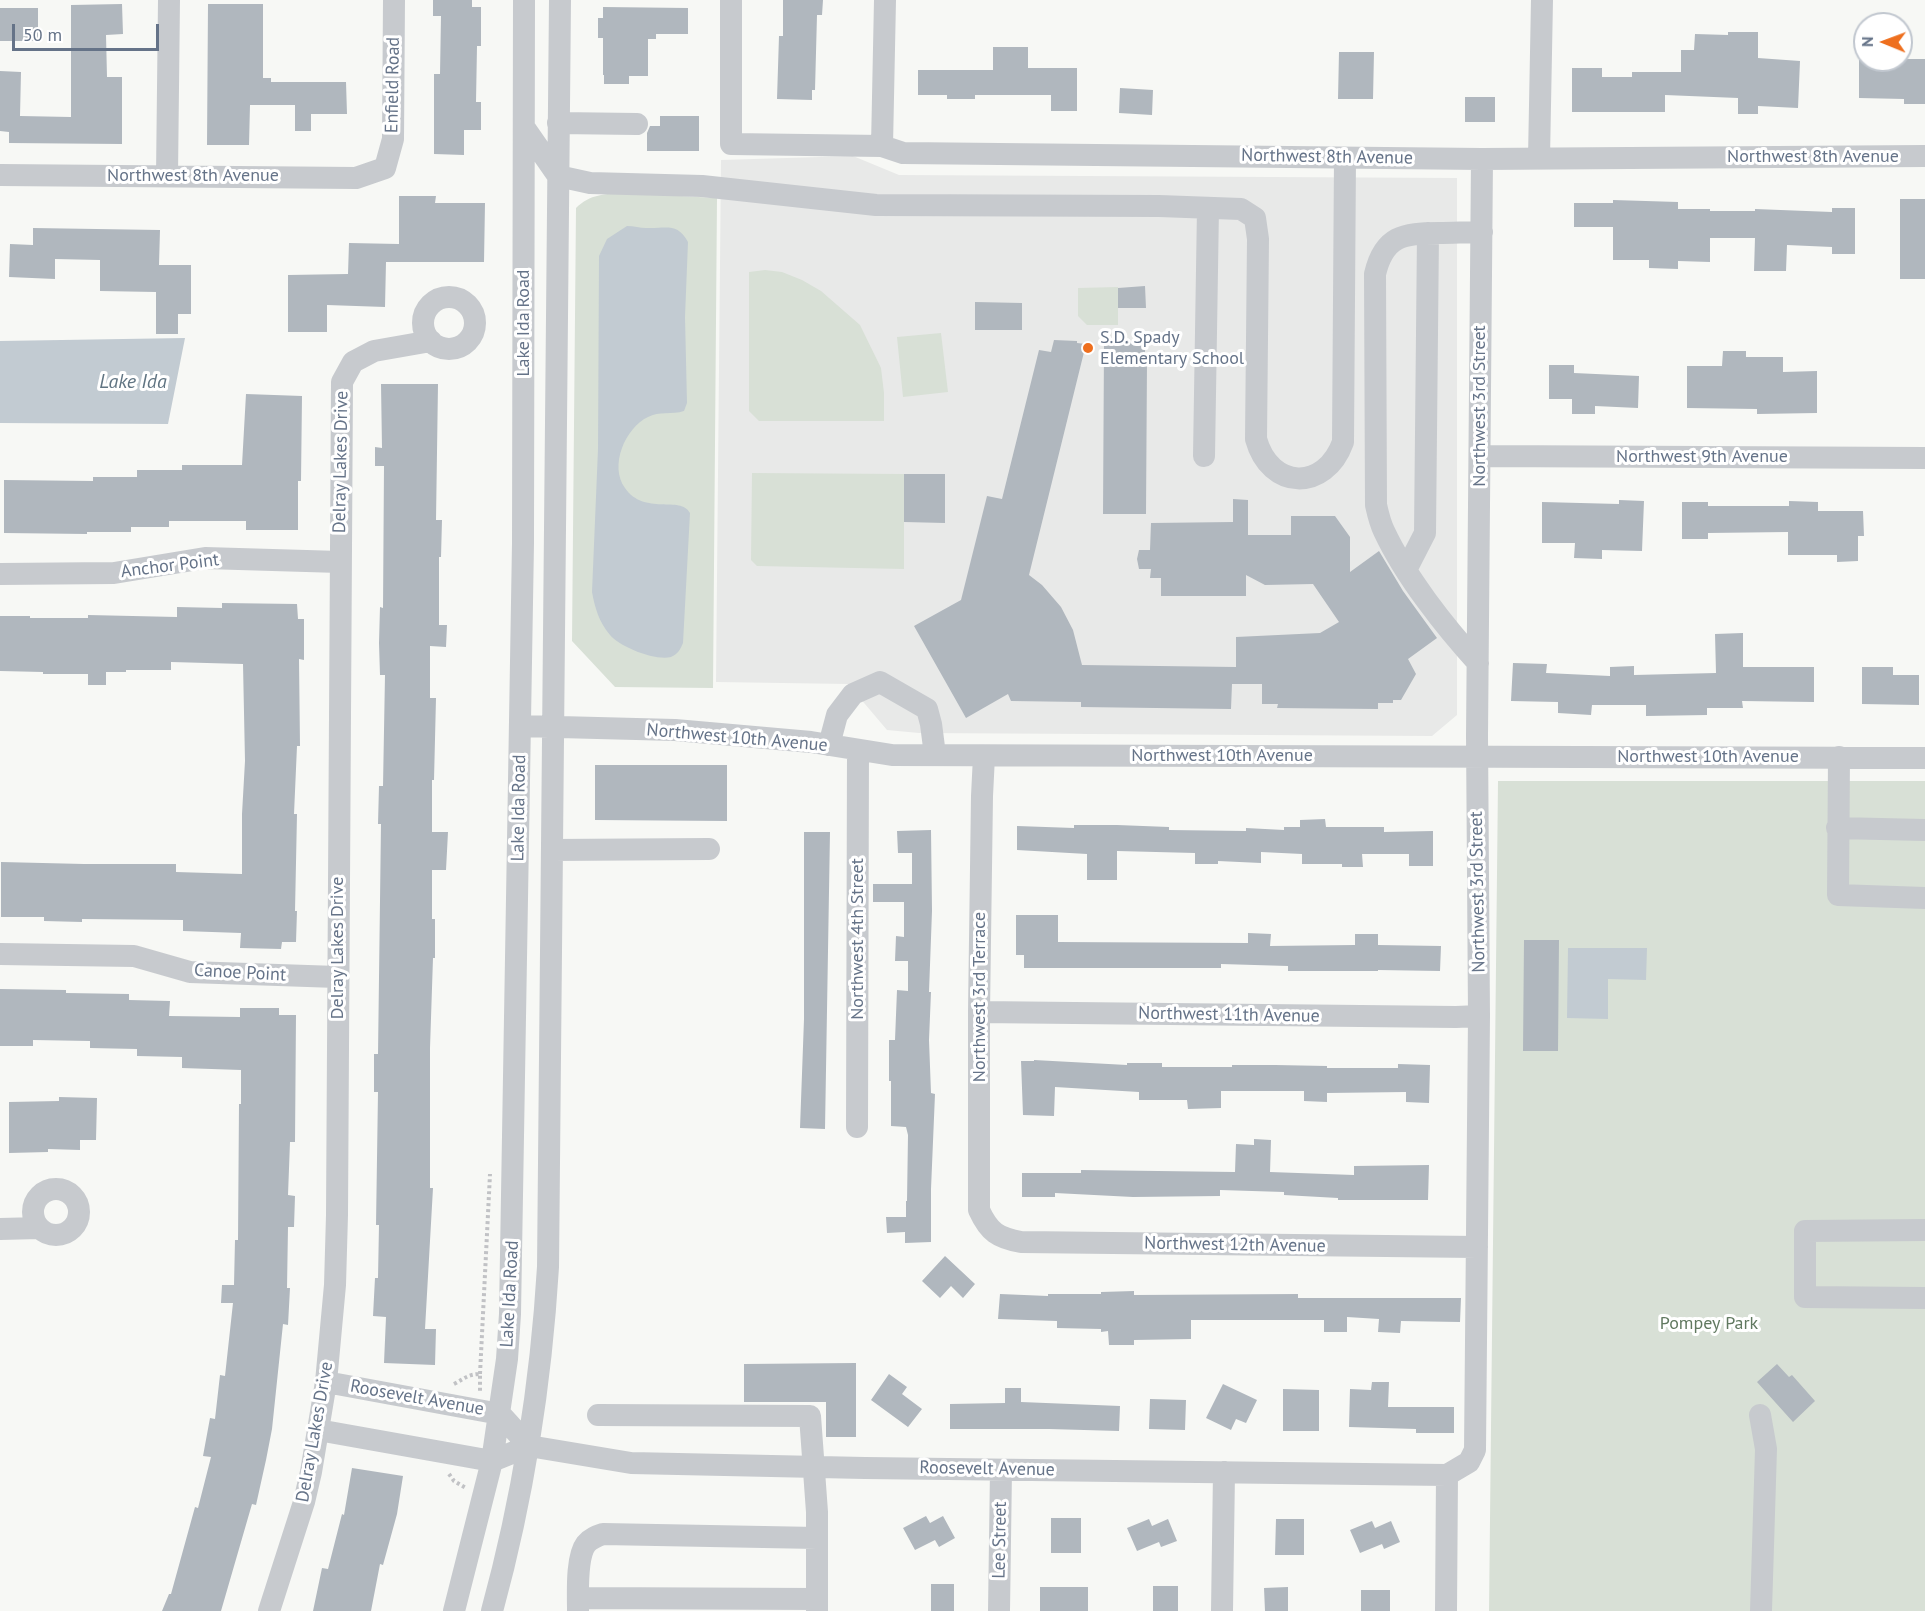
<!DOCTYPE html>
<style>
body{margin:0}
#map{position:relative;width:1925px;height:1611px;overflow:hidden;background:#f7f8f5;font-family:"PT Sans",sans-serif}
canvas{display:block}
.north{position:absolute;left:1853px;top:12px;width:60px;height:60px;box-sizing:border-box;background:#fff;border:2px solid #c1c7cf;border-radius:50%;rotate:271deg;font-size:16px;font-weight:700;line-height:24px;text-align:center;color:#657388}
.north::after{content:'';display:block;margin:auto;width:21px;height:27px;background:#ee6f1e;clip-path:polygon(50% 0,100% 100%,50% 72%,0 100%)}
.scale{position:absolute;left:12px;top:24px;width:147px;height:27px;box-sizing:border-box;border:3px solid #657388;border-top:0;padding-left:8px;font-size:18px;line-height:21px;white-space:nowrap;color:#657388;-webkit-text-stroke:4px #fff;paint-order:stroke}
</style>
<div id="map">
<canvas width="1925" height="1611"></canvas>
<div class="north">N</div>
<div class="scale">50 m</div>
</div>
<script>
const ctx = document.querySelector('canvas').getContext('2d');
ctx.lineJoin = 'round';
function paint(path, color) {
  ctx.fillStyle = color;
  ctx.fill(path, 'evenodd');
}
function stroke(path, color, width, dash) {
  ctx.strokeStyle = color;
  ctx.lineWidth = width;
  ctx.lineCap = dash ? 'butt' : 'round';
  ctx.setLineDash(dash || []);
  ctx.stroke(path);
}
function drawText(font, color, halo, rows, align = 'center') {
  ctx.font = font + ' "PT Sans",sans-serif';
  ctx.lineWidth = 6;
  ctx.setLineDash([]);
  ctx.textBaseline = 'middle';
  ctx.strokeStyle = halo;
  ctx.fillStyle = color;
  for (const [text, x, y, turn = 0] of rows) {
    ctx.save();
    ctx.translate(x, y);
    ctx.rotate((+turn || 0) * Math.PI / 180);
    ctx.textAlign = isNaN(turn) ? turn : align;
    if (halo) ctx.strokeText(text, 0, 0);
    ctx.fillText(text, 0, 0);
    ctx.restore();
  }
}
const built = new Path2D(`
 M853 156 899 175 1457 178V715L1432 736 919 733 887 730 848 684 716 682 721 160Z`);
const green = new Path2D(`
 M624 193 717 198 713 688 615 687 572 641 576 208C590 194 605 194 624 193Z
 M765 270 782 272 802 280 821 291 860 325 881 368 884 393V421H759L749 411V272Z
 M1118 287V325H1087L1078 316V288Z
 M941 333 948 392 903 397 897 337Z
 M752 473 904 474V569L757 566 751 560Z
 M1498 781H1925V1611H1489Z`);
const water = new Path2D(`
 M627 226C634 226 640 228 646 228 666 229 677 222 688 242L685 317 687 403 684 411C672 415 659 411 648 417 625 428 609 466 625 488 644 516 681 495 690 513L683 643C680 650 678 654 671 657 655 661 620 647 610 635 599 622 595 608 592 592L598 449 599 256 607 239Z
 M185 338 168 424 0 423V341Z
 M1568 948H1647L1646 980 1608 979V1019L1567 1018Z`);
const building = new Path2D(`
 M433 0H472V7H481V46H477L476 102H481V130H464V155L434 154V74H440L441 16H433Z
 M783 0H823L822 15H817L815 90H812V100L777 99 779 36H783Z
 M122 4 123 34 106 35 107 77H122V144L9 143V132L0 131V71L21 72 20 116 71 117V5Z
 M208 4H263V78H271V82H346L347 114H311V131H295V105H250L249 145H207Z
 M603 7 688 8V34H656V39H648V76H629V84H604V75H603V38H598V18H603Z
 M0 8H38V41H0Z
 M1728 32H1758V58L1800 61 1798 108 1758 106V114H1738V98L1665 95V112H1572V68H1602V77H1632V72H1681V50H1694L1695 34 1728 35Z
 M993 47H1028V68H1077V111H1051V95H975V99H947V95H918V70H993Z
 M1339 52H1374L1373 99H1338Z
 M1905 59H1925V104H1904V99L1859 98V60Z
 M1120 88 1153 90 1152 115 1119 113Z
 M1465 97H1495V122H1465Z
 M660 116H699V151H647V133L650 126H660Z
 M399 196H436L435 203H485L484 262H386L385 307 327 305V332H288V275L348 274 349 243 399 244Z
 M1900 199H1925V279H1900Z
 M1613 200 1678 202V209H1710V211H1755V209L1832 212V208H1855V254H1832V247L1787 245 1786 271H1754L1755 238H1710V262L1678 261V269L1649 268V260H1613V227H1574V203H1613Z
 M33 228 160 230 159 265H191V314H178V334H156V292L100 291V260L55 259V279L9 277 10 244 33 245Z
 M1145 286 1146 308H1118V288Z
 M975 302 1022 303V330H975Z
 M1054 340 1077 341V343L1086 344 1029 575 1042 585 1061 607 1073 630 1082 665 1236 667V637L1320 633 1339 622 1313 584 1265 585 1246 575V596H1161V578H1150L1151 569H1139L1137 559 1139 550H1150L1151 523 1233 522V499L1248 500V535H1291V516H1335L1350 537V572L1379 551 1403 591 1437 638 1408 659 1416 674 1401 700H1393V703H1378V709L1277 708 1278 704H1262V684H1232L1231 709 1081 707V702L1011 701 1008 694 966 718 914 626 961 600 987 496 1002 499 1039 350 1051 352Z
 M1113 342 1145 343V362H1147L1146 514H1103L1104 345 1113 346Z
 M1723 351H1746V357H1783V372L1817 371V413L1757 414V409L1687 408V366H1722Z
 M1549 365H1574V373L1639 376 1638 408 1595 406V414H1572V399H1549Z
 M381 384H438L436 520H442L441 557H439V625H447L446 647 430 646V698H436L434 780H432V832H448L446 870H432V919H435V958H433L430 1048V1188H433L425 1329H436L435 1365 384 1363 386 1317 373 1316 375 1278H378L379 1225H376L378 1092H374V1054H378L381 824H378L379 786H383L385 675H380L379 643 380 607 383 608 384 466H375V447L382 448Z
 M246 394 302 396 301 481H298V530H246V521H169V527H131V532H87V534L4 533V480L93 481V477H137V470H182V465H242Z
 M904 474H945V523L904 522Z
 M1619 500 1644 501 1642 551 1602 550V559L1574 558 1575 543H1542V502L1619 504Z
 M1789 501 1818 502V511H1863L1864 536H1858V561L1837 562V555H1788V532L1708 533V539H1682V502H1708V506H1789Z
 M222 603 297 604 298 619H304V660L299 659 300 746H297L294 814H297L295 911H297L296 942H282L281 949 240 948 241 933 183 931V920L82 919V922L44 921V917H1V862L84 864H176V872L242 874V814L245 761 243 664 171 662V670H126V672H106V685H88V674H43V672L0 671V616H30V618H88V615L177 617V607L222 608Z
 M1743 633V667H1814V702L1742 701 1743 708H1707V715L1646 716V705H1592L1591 715 1558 713V702L1511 701 1513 663 1547 664 1546 673 1610 676V667L1634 666V675L1716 673 1715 634Z
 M1862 667H1893V675H1919V705L1862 704Z
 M595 765H727V821L595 820Z
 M1325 819 1326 827H1384V832L1433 831V866H1409V854H1362L1363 867H1342V864H1302V854L1261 852V863L1218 861V864H1195V853L1117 851V880H1087V854L1017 850V826L1074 828V825H1117L1169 827V830L1246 831V828L1284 830V827H1300V820Z
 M931 830 932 911 929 992H931L929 1040 931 1093 935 1094 931 1189V1242L905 1243V1232L887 1233 886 1217H906V1201H907L908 1135 906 1127 891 1126V1081H889V1040H895L897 990 908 991V961H895L896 936 904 937V902H873V884H912V853H898L897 831Z
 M804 832H830L825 1129 800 1128 804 1019Z
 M1016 915H1058V942L1248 943V933L1271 934 1270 946 1355 945V934H1378V945L1441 946 1440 971 1378 970V971H1288V966L1221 964V968H1024V955H1016Z
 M1524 940H1559L1558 1051H1523Z
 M0 989 66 990V993L129 994V1000L170 1001 169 1016 240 1017V1008H279V1015H296L295 1142H290L288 1195 295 1196 294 1227H288L287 1288H290L288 1325 283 1324 272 1429 266 1460 256 1505 252 1504 221 1611H162L169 1594H171L195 1507 198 1508 211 1457 203 1456 210 1418 215 1419 220 1375 225 1376 233 1303H221L222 1285H234L235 1240H238L239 1104H241V1070L182 1068V1057L137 1056V1049L90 1048V1041L33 1040V1046H0Z
 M1034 1060 1127 1065V1063H1162V1067H1232V1065H1275L1327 1066V1068H1398V1064L1430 1065 1429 1103 1406 1102V1092L1327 1093V1102L1304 1101V1091H1221V1108L1188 1109 1187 1100H1139V1092L1055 1087 1054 1116 1023 1115 1021 1061H1034Z
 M59 1097 97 1098 96 1140H80V1150L48 1149V1152L9 1153V1102L59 1101Z
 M1254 1139 1271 1140 1270 1172 1354 1175V1166L1429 1165 1428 1200H1338V1198L1284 1195V1192L1220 1190V1196L1133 1197 1055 1193V1197H1022V1173H1081V1170L1235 1172 1236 1144 1254 1145Z
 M945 1256 975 1284 963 1298 951 1286 940 1298 922 1281Z
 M1134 1291V1295L1298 1294V1298H1461L1460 1322 1401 1321 1400 1333 1378 1332 1379 1319 1347 1317V1332H1324V1320H1191V1339L1134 1340V1345H1109L1108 1331 1101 1332V1329L1057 1328V1321L998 1319 1000 1294 1048 1296V1294H1101V1292Z
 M856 1363V1437H826V1402H744V1364Z
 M1777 1364 1789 1377 1792 1375 1815 1401 1793 1422 1757 1382Z
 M889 1374 907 1387 902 1394 922 1409 908 1427 871 1400Z
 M1372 1382H1389L1388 1407H1454V1433H1416V1429L1349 1427 1350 1389 1371 1390Z
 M1223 1384 1257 1400 1246 1423 1236 1419 1231 1430 1206 1418Z
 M1005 1388H1021V1402L1120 1406 1119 1431 1049 1429H950V1404L1005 1403Z
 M1283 1389 1319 1390V1431H1283Z
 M1150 1399 1186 1400 1185 1430 1149 1429Z
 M352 1468 403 1476 397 1514 383 1565 380 1564 371 1611H313L322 1568 328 1569 342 1514 344 1515Z
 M926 1516 930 1523 943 1516 955 1538 939 1547 935 1540 915 1550 903 1528Z
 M1051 1518H1081V1553H1051Z
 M1149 1519 1152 1526 1168 1519 1177 1541 1161 1547 1159 1542 1137 1551 1127 1528Z
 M1276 1519H1304V1555H1275Z
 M1372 1521 1375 1528 1391 1521 1400 1542 1384 1549 1382 1544 1360 1553 1350 1530Z
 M931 1584H954V1611H931Z
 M1153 1586H1178V1611H1153Z
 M1040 1587H1088V1611H1040Z
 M1288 1587V1611H1265L1264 1588Z
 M1361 1590H1390V1611H1361Z`);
const path = new Path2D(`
 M480 1374 490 1174
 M454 1384C464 1379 468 1374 480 1374V1391
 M449 1474 454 1481 466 1488`);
const minor = new Path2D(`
 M731 0V144L882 146 903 153 1482 159 1925 156
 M558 123 637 124
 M524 127 558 176 590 183 702 186 876 205 1159 206 1241 209 1255 218 1258 239 1256 439C1270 490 1325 492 1343 442L1345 158
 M882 146 885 0
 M1539 158 1542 0
 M0 175 356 178 385 168 393 139 394 0
 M167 176 169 0
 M423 323a26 26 0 1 1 52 0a26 26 0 1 1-52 0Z
 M1204 456 1208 208
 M1480 456 1925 458
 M1406 570 1425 533 1428 233
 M0 574 114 573 205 558 340 562
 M1478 663C1445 627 1405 576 1384 531 1380 523 1378 514 1376 505L1375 274C1384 236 1403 233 1439 233 1453 233 1467 232 1482 232
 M520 726 675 730 811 742 892 755 1925 758
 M829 745 837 715 853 694 880 682 927 709 931 724 935 755
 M984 756 982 796 979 1012V1210C989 1232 998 1238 1021 1242L1477 1247
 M1839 757 1838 895 1925 898
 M1837 828 1925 830
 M552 850 709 849
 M0 954 134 956 190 972 337 977
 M979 1012 1456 1017 1479 1016
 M857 1127 858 750
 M33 1212a23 23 0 1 1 46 0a23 23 0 1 1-46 0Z
 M0 1229 39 1228
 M1925 1230 1805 1231V1297L1925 1298
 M326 1382 500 1414 529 1446
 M598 1415 810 1416 817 1512V1611
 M1760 1415 1766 1449 1761 1611
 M318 1430 492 1461 529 1446 631 1463 865 1468 1447 1475
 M1447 1475 1469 1462 1475 1450 1479 1016 1477 735 1482 159
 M578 1598 817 1599
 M269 1611 304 1502 311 1472 326 1382 335 1285 337 1215 342 382 353 362 374 351 431 341
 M454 1611 492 1461 507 1359 510 1314 523 543 524 0
 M492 1611C523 1498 541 1384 548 1267L560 0
 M578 1611C578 1594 576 1557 586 1544 591 1538 597 1536 603 1534L817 1538
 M999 1611 1001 1470
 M1222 1611 1224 1472
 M1446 1611 1447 1475`);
const markers = [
 [1088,348,6,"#ee6f1e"]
];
const streetNames = [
 ["Enfield Road",393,85,-89],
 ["Northwest 8th Avenue",1327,157,1],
 ["Northwest 8th Avenue",1813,157],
 ["Northwest 8th Avenue",193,176],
 ["Lake Ida Road",524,323,-90],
 ["Northwest 3rd Street",1480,406,-90],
 ["Northwest 9th Avenue",1702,457],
 ["Delray Lakes Drive",341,462,-89],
 ["Anchor Point",170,566,-7],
 ["Northwest 10th Avenue",737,738,5],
 ["Northwest 10th Avenue",1222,756],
 ["Northwest 10th Avenue",1708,757],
 ["Lake Ida Road",519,808,-89],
 ["Northwest 3rd Street",1478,892,-91],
 ["Northwest 4th Street",858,939,-90],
 ["Delray Lakes Drive",338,948,-90],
 ["Canoe Point",240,973,3],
 ["Northwest 3rd Terrace",980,997,-90],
 ["Northwest 11th Avenue",1229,1015,1],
 ["Northwest 12th Avenue",1235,1245,1],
 ["Lake Ida Road",510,1294,-87],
 ["Roosevelt Avenue",417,1398,10],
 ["Delray Lakes Drive",315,1432,-80],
 ["Roosevelt Avenue",987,1469,1],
 ["Lee Street",1000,1540,-89]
];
const poiNames = [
 ["S.D. Spady",1100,338],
 ["Elementary School",1100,359]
];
const parkNames = [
 ["Pompey Park",1709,1324]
];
const waterNames = [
 ["Lake Ida",133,382]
];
paint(built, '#e8e9e8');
paint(green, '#d8e0d6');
paint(water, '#c2cbd2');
paint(building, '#b0b7be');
stroke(path, '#c1c2c5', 4, [3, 3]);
stroke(minor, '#c7cace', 22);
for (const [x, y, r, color] of markers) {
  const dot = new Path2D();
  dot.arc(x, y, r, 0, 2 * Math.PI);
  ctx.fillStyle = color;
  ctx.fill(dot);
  stroke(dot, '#fff', 2);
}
drawText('18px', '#657388', '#fff', streetNames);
drawText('18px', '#657388', '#fff', poiNames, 'left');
drawText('18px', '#617960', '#fff', parkNames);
drawText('italic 20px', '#617583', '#fff', waterNames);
</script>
